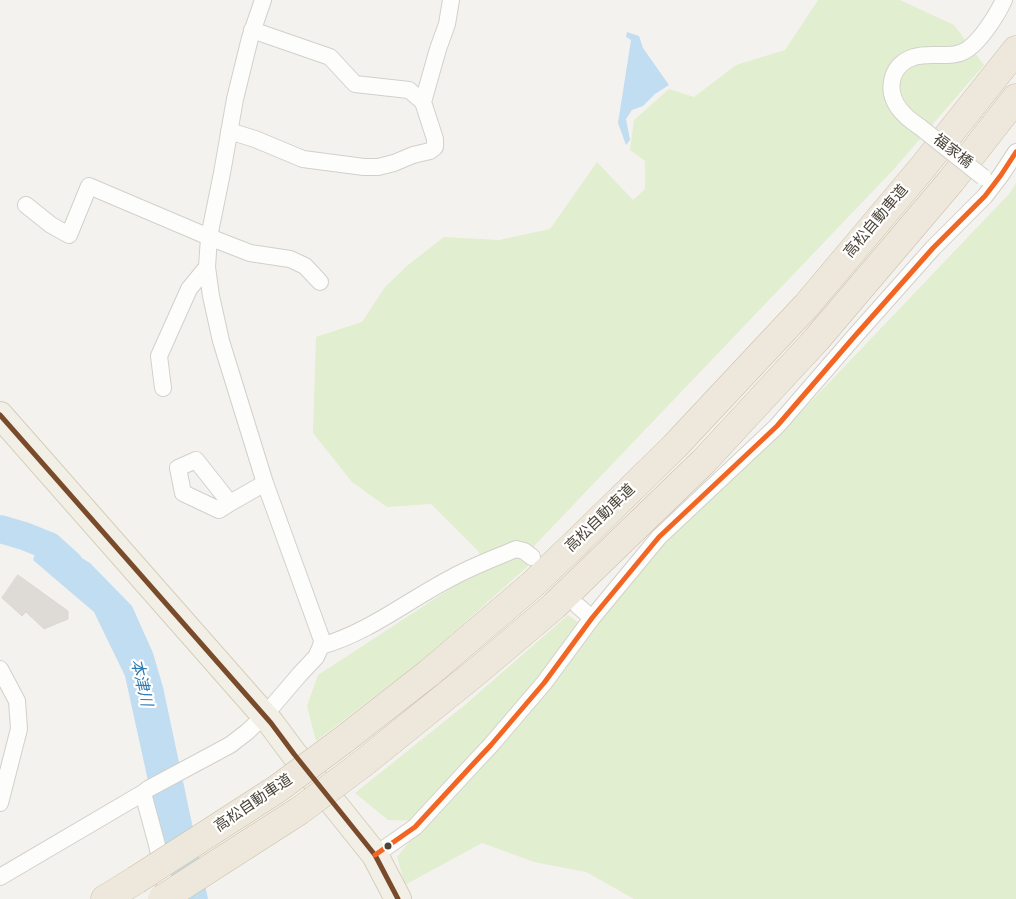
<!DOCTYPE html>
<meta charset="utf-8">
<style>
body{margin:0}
canvas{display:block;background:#f4f2ee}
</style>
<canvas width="1016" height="899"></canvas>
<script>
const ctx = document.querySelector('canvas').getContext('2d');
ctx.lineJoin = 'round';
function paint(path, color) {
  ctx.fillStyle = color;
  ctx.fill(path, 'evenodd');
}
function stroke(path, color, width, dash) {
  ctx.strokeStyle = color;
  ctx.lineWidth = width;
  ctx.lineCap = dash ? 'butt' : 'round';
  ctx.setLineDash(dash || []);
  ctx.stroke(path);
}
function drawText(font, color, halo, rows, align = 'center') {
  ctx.font = font + ' "Source Sans 3","Noto Sans JP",sans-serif';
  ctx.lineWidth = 4.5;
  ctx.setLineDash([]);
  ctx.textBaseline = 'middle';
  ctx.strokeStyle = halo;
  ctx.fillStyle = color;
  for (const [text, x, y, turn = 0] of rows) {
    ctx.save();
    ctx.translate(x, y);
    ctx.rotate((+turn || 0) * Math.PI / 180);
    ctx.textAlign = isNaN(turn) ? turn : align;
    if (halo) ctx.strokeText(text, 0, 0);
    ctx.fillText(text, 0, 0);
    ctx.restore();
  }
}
const green = new Path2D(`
 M818 0H900L954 25 984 65 894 169 535 545 528 566 424 659 316 741 307 706 318 675 482 568 479 552 431 504 387 507 352 482 313 433 316 337 362 322 385 287 408 265 444 237 499 240 550 229 597 162 633 200 645 189V161L630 150 634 120 669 89 694 97 736 65 785 50Z
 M1016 183V899H634L586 872 534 862 482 843 405 885 397 857 426 821 388 820 355 793 466 704 568 615 589 630 662 542 781 433 1010 193Z`);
const water = new Path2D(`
 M627 32 639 36 643 48 669 85 655 94 643 106 632 110 626 119 630 140 626 145 618 123 631 40 626 37Z
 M42 534 90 563 132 606 153 653 163 687 208 899H174L125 676 94 612 33 560Z`);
const river = new Path2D(`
 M0 529 24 536 49 546 69 564`);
const building = new Path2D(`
 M18 575 68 611V619L44 629 26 612 22 616 2 598Z`);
const street = new Path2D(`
 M252 30 330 57 355 84 409 90 423 102
 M920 127C903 116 886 100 893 77 896 67 904 60 914 57 929 52 946 58 960 53 977 48 997 15 1004 0
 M229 131 255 139 303 159 364 167H378L394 163 413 155 430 151 435 147V139L423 102 438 49 447 24 451 0
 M26 205 51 225 69 235 89 186 209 237 250 253 290 259 305 266 320 282
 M163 388 159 356 189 289 207 267
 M230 503 219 510 183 493 178 468 196 460 230 503 265 483
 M578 606 592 618
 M321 646C370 632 408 600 453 577 473 566 495 558 516 549L524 551 532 557
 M0 669 17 701 19 729 0 803
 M143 793 157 845 168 899
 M375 855 415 827 475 762 491 745 544 683 592 618 659 537 777 426 854 337 933 248 985 196 1001 175 1016 152
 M0 877 143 793 148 789 230 745 247 732 264 716 300 674 316 657 321 646 322 640 265 483 221 341 211 296 207 267 209 237 222 173 235 99 250 38 263 0`);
const primary = new Path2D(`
 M0 415 271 723 294 754 375 855 398 899`);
const highway = new Path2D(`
 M342 741 429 673 533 584 577 542 675 446 806 306 923 167 1016 50
 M362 764 476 672 554 606 704 461 816 340 951 181 1016 98
 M105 899 136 880`);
const streetBridge = new Path2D(`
 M920 127 983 177`);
const highwayBridge = new Path2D(`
 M136 880 277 789 342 741
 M162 899 299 811 362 764`);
const bus1 = new Path2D(`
 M0 415 271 723 294 754 375 855 398 899`);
const bus2 = new Path2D(`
 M375 855 415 827 475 762 491 745 544 683 592 618 659 537 777 426 854 337 933 248 985 196 1001 175 1016 152`);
const markers = [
 [388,846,4.5,"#4b4439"]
];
const streetNames = [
 ["福家橋",952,152,38],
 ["高松自動車道",877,222,-50],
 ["高松自動車道",601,519,-44],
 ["高松自動車道",254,804,-34]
];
const waterNames = [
 ["本津川",140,683,77]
];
paint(green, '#e1eecf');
paint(water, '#c0ddf1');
stroke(river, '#c0ddf1', 28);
paint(building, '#dedbd6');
stroke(building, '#dcd9d4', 1);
stroke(street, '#d2d0cb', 18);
stroke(primary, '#d6cebb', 28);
stroke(highway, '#ccbfa9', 29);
stroke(street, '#fdfdfc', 16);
stroke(primary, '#f2efe6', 26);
stroke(highway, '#ede8db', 28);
stroke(streetBridge, '#d2d0cb', 18, []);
stroke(highwayBridge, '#ccbfa9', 29, []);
stroke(streetBridge, '#fdfdfc', 16);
stroke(highwayBridge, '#ede8db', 28);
stroke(bus1, '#7a4b2a', 5);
stroke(bus2, '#f26522', 5);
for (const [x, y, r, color] of markers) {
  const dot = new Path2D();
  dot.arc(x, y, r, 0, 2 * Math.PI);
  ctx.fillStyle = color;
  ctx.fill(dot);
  stroke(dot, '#fff', 2);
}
drawText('15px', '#4b4439', '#fff', streetNames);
drawText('italic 16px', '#2e7ab2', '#fff', waterNames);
</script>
